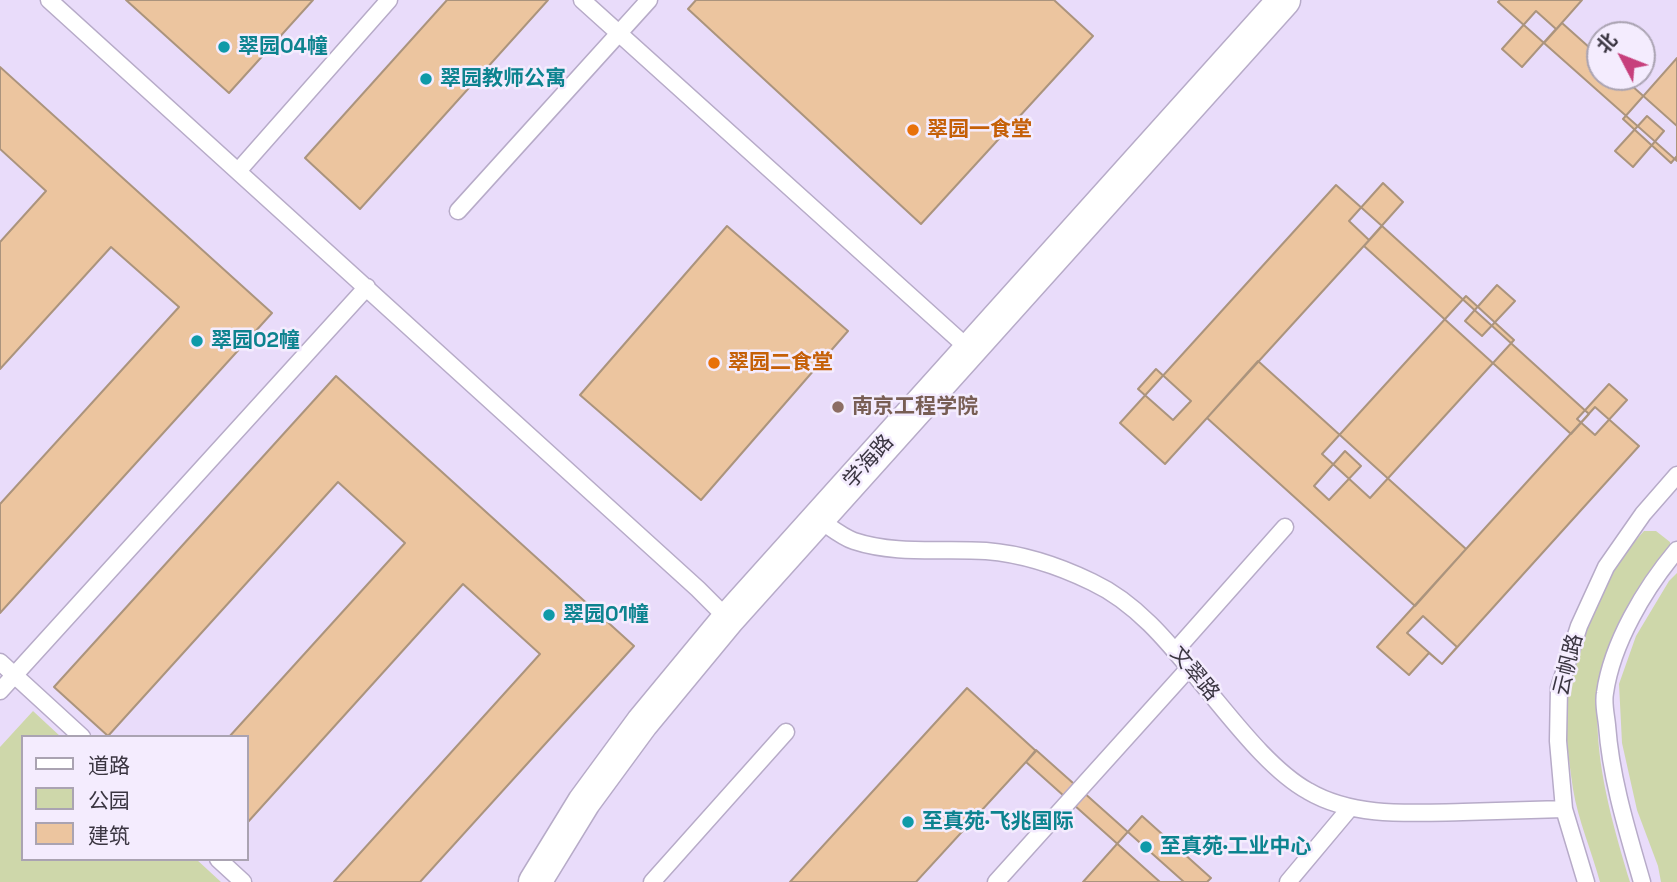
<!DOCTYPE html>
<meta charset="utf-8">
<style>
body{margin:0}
#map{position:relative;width:1677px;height:882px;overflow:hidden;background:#e9dcfa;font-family:"Space Grotesk","Noto Sans SC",sans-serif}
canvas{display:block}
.legend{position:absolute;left:21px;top:735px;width:228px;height:126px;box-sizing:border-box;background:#f4ecfe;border:2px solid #aaa3b2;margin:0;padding:9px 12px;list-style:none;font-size:21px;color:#3a3541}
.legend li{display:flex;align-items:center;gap:14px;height:35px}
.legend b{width:35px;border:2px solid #aaa3b2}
.north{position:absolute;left:1586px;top:21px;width:70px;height:70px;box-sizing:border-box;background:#f4ecfe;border:2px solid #aaa3b2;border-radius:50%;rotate:312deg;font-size:19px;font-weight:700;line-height:28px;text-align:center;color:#3a3541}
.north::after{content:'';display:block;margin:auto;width:24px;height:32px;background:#c73f7c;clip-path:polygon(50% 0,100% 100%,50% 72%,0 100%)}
</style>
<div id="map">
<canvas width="1677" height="882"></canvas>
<ul class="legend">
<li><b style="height:9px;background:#fff"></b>道路</li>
<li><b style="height:19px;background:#ced7aa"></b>公园</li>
<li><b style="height:19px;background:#ecc59f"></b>建筑</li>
</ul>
<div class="north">北</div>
</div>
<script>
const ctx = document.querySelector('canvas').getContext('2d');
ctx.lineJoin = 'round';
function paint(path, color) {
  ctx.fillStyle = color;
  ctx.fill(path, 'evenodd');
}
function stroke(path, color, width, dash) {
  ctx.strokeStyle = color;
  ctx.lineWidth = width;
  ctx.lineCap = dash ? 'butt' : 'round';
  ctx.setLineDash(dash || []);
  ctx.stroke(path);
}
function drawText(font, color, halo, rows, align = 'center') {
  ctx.font = font + ' "Space Grotesk","Noto Sans SC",sans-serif';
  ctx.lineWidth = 5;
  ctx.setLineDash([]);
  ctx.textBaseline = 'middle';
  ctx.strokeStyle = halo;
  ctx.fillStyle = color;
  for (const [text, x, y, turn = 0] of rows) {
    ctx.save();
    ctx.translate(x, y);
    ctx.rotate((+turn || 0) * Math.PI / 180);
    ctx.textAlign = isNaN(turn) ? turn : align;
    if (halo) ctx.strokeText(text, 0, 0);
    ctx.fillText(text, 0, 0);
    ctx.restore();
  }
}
const green = new Path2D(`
 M1644 531H1656L1670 542 1671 551C1652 574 1632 598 1618 625 1577 704 1606 802 1630 882H1600C1592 852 1578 820 1573 789 1570 767 1566 742 1566 720 1566 654 1599 578 1644 531Z
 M1677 573V882H1661L1658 866 1637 810 1622 743 1619 684 1636 636 1669 581Z
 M33 711 61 737H23V859H196L221 882H0V747Z`);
const building = new Path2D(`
 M126 0H313L229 93Z
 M447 0H548L360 209 305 158Z
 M696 0H1054L1093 36 921 224 688 9Z
 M1500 0H1582L1544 43 1498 2Z
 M1536 11 1556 29 1522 67 1502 49Z
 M1562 23 1600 57V77H1622L1677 126V161L1544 43Z
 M1677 58V156L1671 163 1623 119Z
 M0 67 272 313 0 613V504L179 307 111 247 0 369V242L46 191 0 149Z
 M1647 116 1664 131 1633 167 1615 151Z
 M1383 183 1403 202 1369 240 1349 221Z
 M1336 185 1382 226 1165 464 1120 423Z
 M727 226 848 331 701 500 580 395Z
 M1382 226 1589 414 1571 434 1364 246Z
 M1497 285 1515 301 1482 336 1465 321Z
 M1466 296 1514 340 1370 498 1322 454Z
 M1258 361 1466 549 1415 606 1207 418Z
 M1156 369 1191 401 1173 420 1138 389Z
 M336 376 634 646 420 882H334L540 654 463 584 247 823V737H229L405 543 338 482 108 736 54 687Z
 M1609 384 1627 400 1595 435 1577 419Z
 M1595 407 1639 446 1442 664 1429 653 1409 675 1377 647Z
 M1345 451 1361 466 1329 500 1314 486Z
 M1423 616 1457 647 1442 664 1407 633Z
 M967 688 1036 751 916 882H790Z
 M1036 750 1184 882H1160L1026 762Z
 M1142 816 1211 878 1207 882H1083Z`);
const service = new Path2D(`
 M49 0 698 589 728 619
 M582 0 969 349
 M239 170 389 0
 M458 211 649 0
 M818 519C829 526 842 537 854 541 896 555 943 548 986 551 1024 554 1059 566 1092 582 1139 604 1172 647 1204 686 1232 719 1270 770 1308 791 1354 818 1412 813 1463 812 1497 811 1530 810 1564 809
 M1175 651 1285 527
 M0 662 82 737
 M0 691 367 287
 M218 859 243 882
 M652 882 786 732
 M996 882 1189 668
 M1288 882 1350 808
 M1586 882 1564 809 1558 741 1559 688 1579 626 1606 567 1643 514 1677 475
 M1642 882C1627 830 1611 779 1607 725 1606 715 1603 703 1605 693 1612 643 1645 588 1677 550`);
const minor = new Path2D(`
 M535 882 584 802 642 723 728 619 1284 0`);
const markers = [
 [224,47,7,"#0f9aa8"],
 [426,79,7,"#0f9aa8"],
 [913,130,7,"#e8710a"],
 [197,341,7,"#0f9aa8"],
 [714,363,7,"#e8710a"],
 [838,407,7,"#8d6e63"],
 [549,615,7,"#0f9aa8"],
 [908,822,7,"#0f9aa8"],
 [1146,847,7,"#0f9aa8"]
];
const cultureNames = [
 ["翠园04幢",238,47],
 ["翠园教师公寓",440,79],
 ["翠园02幢",211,341],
 ["翠园01幢",563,615],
 ["至真苑·飞兆国际",922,822],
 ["至真苑·工业中心",1160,847]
];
const foodNames = [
 ["翠园一食堂",927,130],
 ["翠园二食堂",728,363]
];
const educationNames = [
 ["南京工程学院",852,407]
];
const streetNames = [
 ["学海路",869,462,-48],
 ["云帆路",1569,665,-76],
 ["文翠路",1194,674,50]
];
paint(green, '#ced7aa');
paint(building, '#ecc59f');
stroke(building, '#ab947d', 2);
stroke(service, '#b7abc8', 19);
stroke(minor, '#b7abc8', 35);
stroke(service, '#fff', 16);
stroke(minor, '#fff', 32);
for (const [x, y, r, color] of markers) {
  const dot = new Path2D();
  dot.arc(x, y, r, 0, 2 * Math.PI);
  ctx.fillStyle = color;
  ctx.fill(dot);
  stroke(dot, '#f4ecfe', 2.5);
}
drawText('bold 21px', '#0d838f', '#f4ecfe', cultureNames, 'left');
drawText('bold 21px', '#c56008', '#f4ecfe', foodNames, 'left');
drawText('bold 21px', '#785e54', '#f4ecfe', educationNames, 'left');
drawText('21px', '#3a3541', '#f4ecfe', streetNames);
</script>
